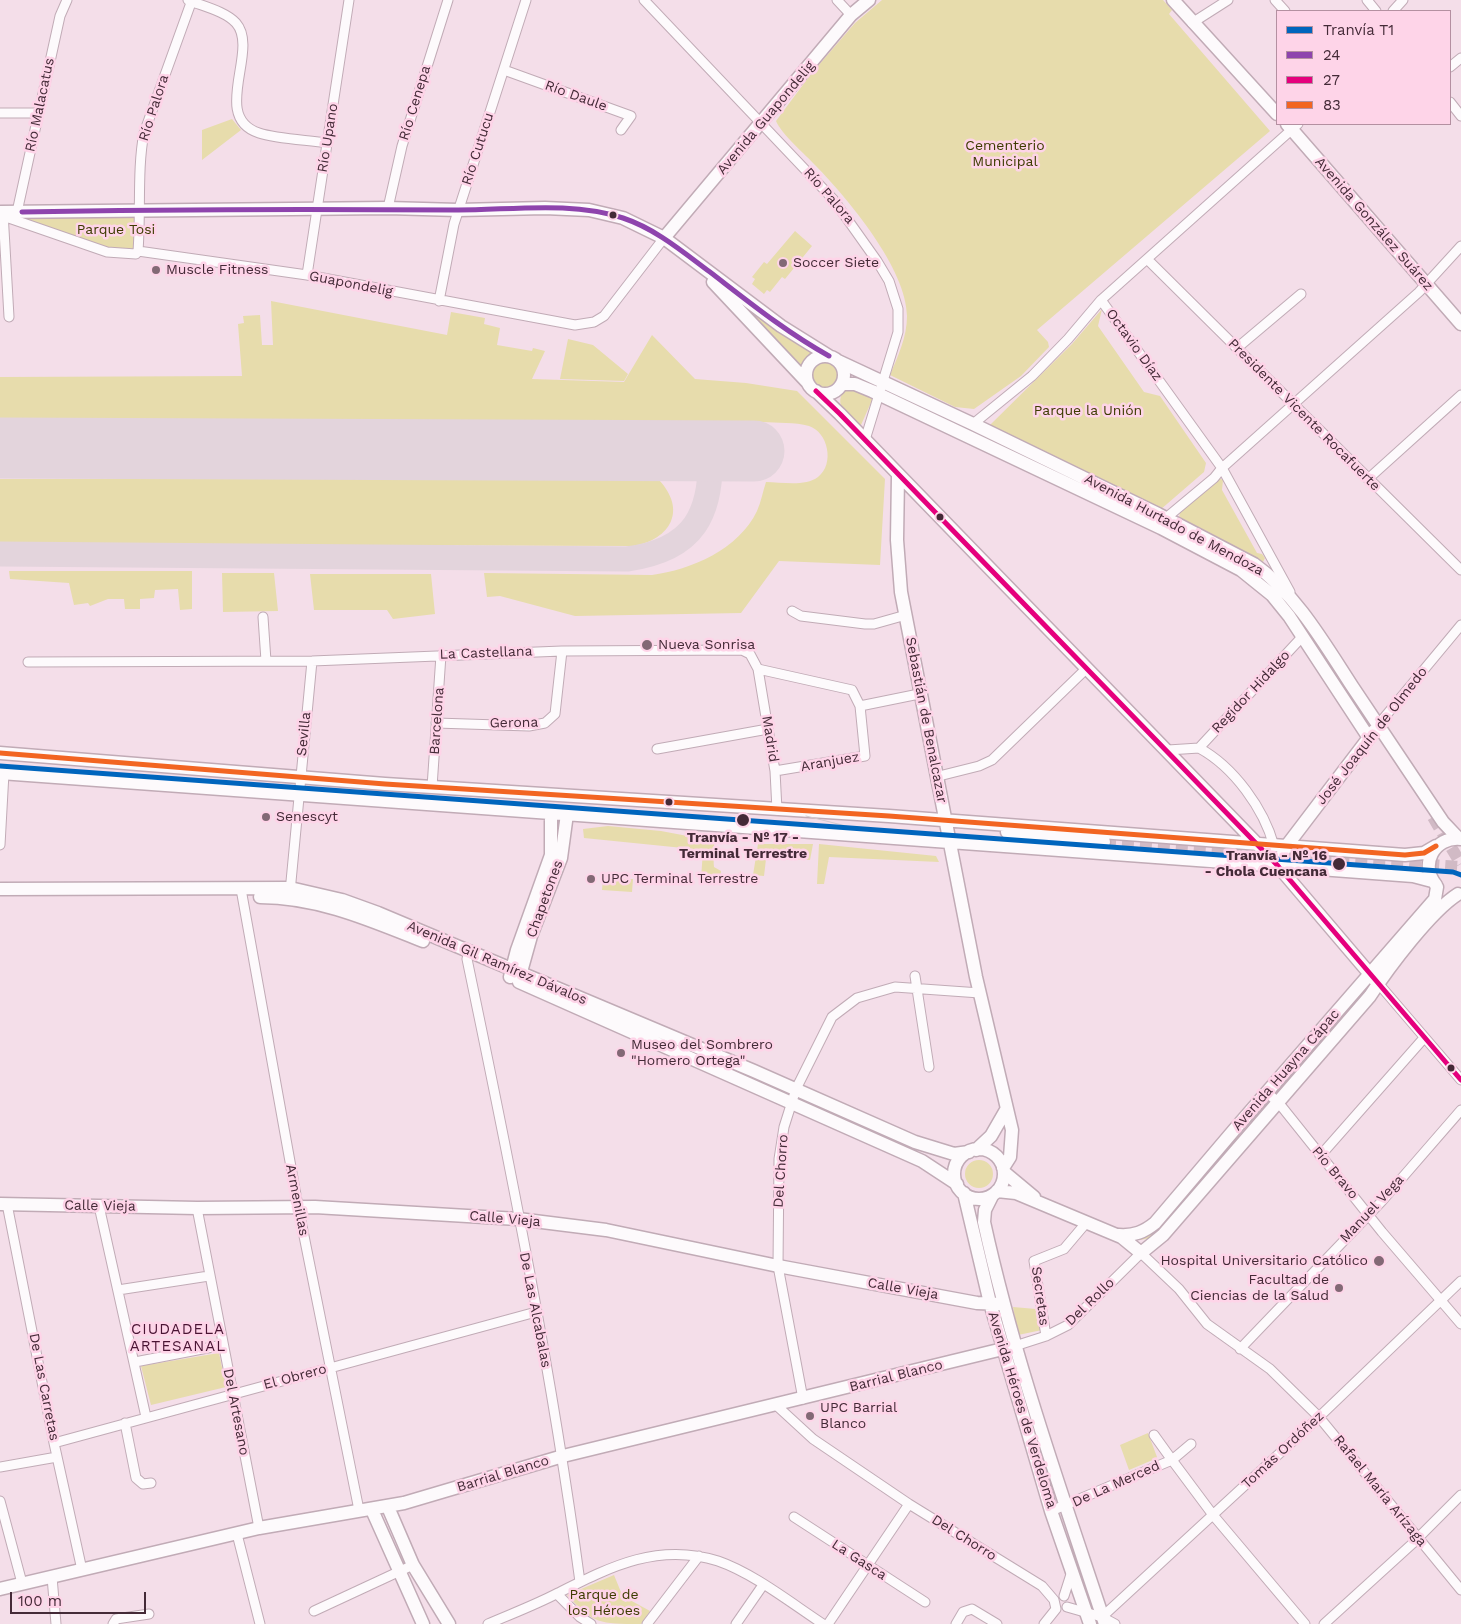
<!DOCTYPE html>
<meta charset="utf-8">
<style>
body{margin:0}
#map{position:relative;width:1461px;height:1624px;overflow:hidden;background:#f4dee9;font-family:"Work Sans",sans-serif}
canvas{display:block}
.legend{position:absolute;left:1276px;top:10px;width:175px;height:115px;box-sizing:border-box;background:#fed4e8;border:1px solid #b490a1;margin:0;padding:6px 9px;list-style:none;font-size:15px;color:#442a37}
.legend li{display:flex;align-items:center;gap:10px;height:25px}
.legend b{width:25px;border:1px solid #b490a1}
.scale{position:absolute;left:10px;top:1592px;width:136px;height:22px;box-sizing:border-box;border:2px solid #442a37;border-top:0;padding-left:6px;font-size:15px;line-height:18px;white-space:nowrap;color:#442a37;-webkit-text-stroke:4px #fed4e8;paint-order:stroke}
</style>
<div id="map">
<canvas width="1461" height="1624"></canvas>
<ul class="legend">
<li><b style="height:6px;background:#0065bd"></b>Tranvía T1</li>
<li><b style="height:6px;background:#8e44ad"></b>24</li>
<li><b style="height:6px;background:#e5007d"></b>27</li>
<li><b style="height:6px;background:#f26522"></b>83</li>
</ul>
<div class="scale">100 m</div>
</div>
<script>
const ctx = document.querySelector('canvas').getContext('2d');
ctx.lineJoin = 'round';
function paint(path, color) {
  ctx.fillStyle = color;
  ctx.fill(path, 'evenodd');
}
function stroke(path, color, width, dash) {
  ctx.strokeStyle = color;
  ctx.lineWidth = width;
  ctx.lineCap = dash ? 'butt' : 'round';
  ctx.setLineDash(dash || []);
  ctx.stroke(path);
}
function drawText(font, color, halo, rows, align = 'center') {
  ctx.font = font + ' "Work Sans",sans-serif';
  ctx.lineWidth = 5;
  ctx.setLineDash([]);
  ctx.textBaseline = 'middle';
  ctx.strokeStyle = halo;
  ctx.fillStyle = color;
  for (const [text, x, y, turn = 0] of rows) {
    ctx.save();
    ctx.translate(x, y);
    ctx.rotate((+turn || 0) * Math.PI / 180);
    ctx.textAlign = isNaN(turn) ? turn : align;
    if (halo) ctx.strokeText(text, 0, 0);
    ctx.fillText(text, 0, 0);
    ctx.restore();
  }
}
const green = new Path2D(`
 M882 0H1163L1172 10 1169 14 1270 131 1037 330 1048 342 1049 347 1021 376 974 409 955 407 890 375C898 356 907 337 907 316 907 269 848 199 816 166 805 154 782 135 776 121L811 74 855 23Z
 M232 119 241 130 202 160V130Z
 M136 211 134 252 84 244 4 215Z
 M795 231 812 246 785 279 782 277 770 292 767 290 764 294 752 284 755 279 752 277 764 262 767 264Z
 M711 276 815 352 801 370Z
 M271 301 447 335 451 312 485 318 484 324 500 328 497 345 532 351 533 348 545 351 532 379 624 382 652 335 695 379 746 383 797 391 885 479 880 565 779 561 741 613 575 616 500 596 487 597 484 573 652 575C691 570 739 549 757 511 761 502 763 491 766 482 781 482 805 487 818 477 835 464 828 432 809 426 795 422 777 423 763 422L0 421V377L242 376 238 324 244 323 243 316 260 315 262 345H273Z
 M1102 309 1098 326 1144 392 1160 396 1206 463 1204 472 1160 510 990 425 1072 344Z
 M568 339 593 345 628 374 624 381 560 379Z
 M810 375a15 15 0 1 1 30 0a15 15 0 1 1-30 0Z
 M852 388 873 398 861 425H859C849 416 834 407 843 392Z
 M1218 478 1223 480 1222 490 1257 553 1262 554 1265 558 1263 562 1261 563 1179 518 1180 512Z
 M0 479H648L659 480C687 510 671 539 634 546L0 544Z
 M9 571H192V609L180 610 178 589 155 590 154 598 140 599V609H125L124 599H108L90 606 88 603 74 605 69 583 10 579Z
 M222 573H274L278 611 223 612Z
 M310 574H431L435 614 393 619 387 610H314Z
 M608 826 661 831 714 841C715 851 713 858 714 867L721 871 720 880 701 879 703 850 584 838 583 829Z
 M758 844H813L810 860 766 859 764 876 753 875Z
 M819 844 936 856 939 862 829 857 824 884H817Z
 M603 879H633L632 892 602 890Z
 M1362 992 1366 996 1286 1087 1281 1083Z
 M1235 1134 1241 1137 1155 1237 1140 1240 1132 1238Z
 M965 1174a14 14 0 1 1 28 0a14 14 0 1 1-28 0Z
 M1013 1307 1036 1309 1042 1330 1018 1335Z
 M219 1353 226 1387 151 1405 141 1366Z
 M1148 1433 1157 1457 1155 1459 1129 1470 1120 1445Z
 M614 1575 625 1602 630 1600 650 1611 641 1624C599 1624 594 1624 567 1595Z`);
const taxiway = new Path2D(`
 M0 554 627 559C694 550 713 514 710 450`);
const runway = new Path2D(`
 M0 448 754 451`);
const secondaryTunnel = new Path2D(`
 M1433 817 1461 864
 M1104 842 1461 867`);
const street = new Path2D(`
 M188 0C202 6 225 11 236 23 260 50 210 117 259 133 277 139 308 140 327 143
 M644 0 833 199 877 261 889 281 898 309V332L865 440
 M837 0 851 15
 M1275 0 1285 11
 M1367 0 1376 11
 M1393 11 1403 0
 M1192 23 1228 0
 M1450 67 1461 58
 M504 70 631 116 621 130
 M1450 102 1461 116
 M0 113H38
 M388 208 402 146 448 0
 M3 212 9 317
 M17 212 60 16 67 0
 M3 216 107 252 136 254 138 251 307 275 575 325 594 322 604 316 664 238
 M138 251C141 213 137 168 144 133L192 0
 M1147 259 1461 570
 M307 275 349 0
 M1101 300 1222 468 1290 592
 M439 301 454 224 526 0
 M1237 348 1301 294
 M973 424 1032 376 1068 339 1101 300 1298 124
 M1368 479 1461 395
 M1166 518 1214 478 1222 468 1419 292 1461 246
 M792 611 801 616 865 624H874L906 615
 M263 617 266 661
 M28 662 312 661 562 651 742 650 750 654 758 669 775 771 777 810
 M758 669 852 690 860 706 865 756 775 771
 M860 706 919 694
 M436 723 529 726 545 723 555 714 562 651
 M1378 725 1461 625
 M1199 748 1302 637
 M657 749 768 729
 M1168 750 1199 748C1234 767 1264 809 1274 846
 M939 776 979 766 992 760 1087 668
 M432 787 441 655
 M0 845 4 773
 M1259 846 1278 866
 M241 889 298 1206 359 1510
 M290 892 312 661
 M469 952 467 959C510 1165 552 1373 580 1582
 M915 976 929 1067
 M1378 983 1461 1080
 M1266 1092 1278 1102 1382 1232 1461 1324
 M1320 1156 1424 1038
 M7 1204 54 1443 82 1570
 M99 1206 146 1417
 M197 1208 259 1528
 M118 1290 209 1276
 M1046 1336 1034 1261 1064 1249 1086 1223
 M1015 1346 1046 1336 1068 1325 1141 1253 1179 1289 1207 1324 1270 1369 1319 1417 1461 1590
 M1240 1349 1382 1201 1461 1110
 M135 1362 223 1345
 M803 1399 778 1266 779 1159 784 1127 796 1089 832 1017 857 998 895 987 980 993
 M776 1405 813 1439 909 1504 1042 1586 1054 1600 1056 1609
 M125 1423 136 1478 143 1484 151 1483
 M1154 1435 1172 1460 1191 1444
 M54 1443 536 1312
 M0 1467 57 1457
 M0 1501 22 1583
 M1051 1511 1172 1460 1213 1515 1305 1624
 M794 1517 925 1602
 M237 1534 260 1624
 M52 1577 56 1624
 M557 1594 580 1617 591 1624
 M1064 1596 1072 1571
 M1067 1607 1102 1617 1115 1624
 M314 1611 413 1565
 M1102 1617 1319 1417 1461 1281
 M113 1624 116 1619 149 1614
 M488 1624C511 1614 535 1605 558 1593 610 1567 658 1542 718 1561 753 1573 791 1603 823 1624
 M647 1624 699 1556
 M736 1624 763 1585
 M828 1624 909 1504
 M956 1624 963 1612 972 1609 997 1624
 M1044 1624 1056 1609
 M1324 1624 1412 1544 1461 1495`);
const secondary = new Path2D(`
 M1173 0 1277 114
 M1287 124 1461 324
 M0 212 388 208 458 210 545 208 589 210 623 218 664 238 781 326 829 356
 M664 238 851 15 869 0
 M713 282 807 382
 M806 375a19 19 0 1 1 38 0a19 19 0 1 1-38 0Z
 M838 361 973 424 1158 514 1254 564C1296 594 1324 643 1352 686 1382 731 1413 777 1443 822L1459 839
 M842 384H855L872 391 1161 528 1241 570 1272 595 1289 616 1369 738
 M816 391 840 414 1259 846
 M898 476 897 540 901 592 976 977 1012 1130 1010 1157 1003 1168
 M1374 731 1285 848 1278 866 1375 980
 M0 753 385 784 889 816 1405 855 1424 853 1436 846
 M0 773 1293 867 1413 876 1432 881
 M1007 832 1025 836 1104 842
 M1436 885C1419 865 1434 836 1461 839
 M0 889 290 888 342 900 378 913 754 1071 915 1142 954 1154 969 1152
 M260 897C318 897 370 920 423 941
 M510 977 517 950 551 855V813
 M519 979 531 936 561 858 567 814
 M519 982 922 1161 957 1184
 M954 1174a25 25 0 1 1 50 0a25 25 0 1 1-50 0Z
 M976 1150 991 1136 1006 1110
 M1004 1172 1034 1197
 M997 1191 1016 1193 1126 1239
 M964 1193 990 1303 1051 1511 1090 1624
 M992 1196 985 1210 984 1222C1014 1359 1061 1491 1105 1624
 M0 1204 197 1208 315 1207 518 1219 606 1230 778 1266 977 1303 1003 1304
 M1119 1235 1141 1253 1163 1235 1370 996C1389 967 1431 911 1458 894
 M1119 1235C1134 1236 1144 1232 1155 1223L1234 1130 1435 899 1437 887
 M388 1507 413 1565 449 1624
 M372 1510 423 1624
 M0 1589 259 1528 404 1503 563 1456 1015 1346`);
const tram = new Path2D(`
 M806 816 850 827`);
const bus1 = new Path2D(`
 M22 212C167 209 312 209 458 210 512 210 571 201 623 218 656 229 683 252 710 272 749 302 786 332 829 356`);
const bus2 = new Path2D(`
 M816 391 840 414 1278 866 1461 1080`);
const bus3 = new Path2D(`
 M0 753 385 784 889 816 1405 855 1424 853 1436 846`);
const tram1 = new Path2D(`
 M0 766 1453 872 1461 875`);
const markers = [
 [613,215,4.5,"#442a37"],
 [783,263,5,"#826975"],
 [156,270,5,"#826975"],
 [940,517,4.5,"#442a37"],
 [647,645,6,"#826975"],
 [669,802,4.5,"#442a37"],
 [266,817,5,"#826975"],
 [743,820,7,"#442a37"],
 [1339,864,7,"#442a37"],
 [591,879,5,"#826975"],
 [621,1053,5,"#826975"],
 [1451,1068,4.5,"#442a37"],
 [1379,1261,6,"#826975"],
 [1339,1288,5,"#826975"],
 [810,1416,5,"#826975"]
];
const streetNames = [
 ["Río Daule",576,96,20],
 ["Río Cenepa",415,103,-73],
 ["Río Malacatus",40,105,-78],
 ["Río Palora",154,108,-72],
 ["Avenida Guapondelig",766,118,-50],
 ["Río Upano",328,138,-81],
 ["Río Cutucu",478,149,-72],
 ["Río Palora",829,196,49],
 ["Avenida González Suárez",1374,224,49],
 ["Guapondelig",351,284,11],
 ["Octavio Díaz",1134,345,54],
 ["Presidente Vicente Rocafuerte",1304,415,45],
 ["Avenida Hurtado de Mendoza",1174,525,28],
 ["La Castellana",486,653,-2],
 ["Regidor Hidalgo",1251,692,-47],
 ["Sebastián de Benalcazar",926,720,79],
 ["Barcelona",437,721,-86],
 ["Gerona",514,723,-1],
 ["Sevilla",304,734,-84],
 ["José Joaquín de Olmedo",1372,736,-52],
 ["Madrid",770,739,81],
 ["Aranjuez",830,762,-10],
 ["Chapetones",545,899,-70],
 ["Avenida Gil Ramírez Dávalos",497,963,23],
 ["Avenida Huayna Cápac",1286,1070,-49],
 ["Del Chorro",781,1171,-86],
 ["Pío Bravo",1335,1173,50],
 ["Armenillas",297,1200,79],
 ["Calle Vieja",100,1206,1],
 ["Manuel Vega",1372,1209,-47],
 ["Calle Vieja",505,1219,5],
 ["Calle Vieja",903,1289,10],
 ["Secretas",1040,1296,82],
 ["Del Rollo",1090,1302,-44],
 ["De Las Alcabalas",535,1310,79],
 ["Barrial Blanco",896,1376,-14],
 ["El Obrero",295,1377,-15],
 ["De Las Carretas",44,1387,79],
 ["Avenida Héroes de Verdeloma",1022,1410,73],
 ["Del Artesano",236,1412,79],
 ["Tomás Ordóñez",1283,1450,-43],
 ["Barrial Blanco",503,1474,-17],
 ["De La Merced",1116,1484,-24],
 ["Rafael María Arízaga",1380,1491,51],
 ["Del Chorro",964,1538,32],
 ["La Gasca",859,1560,33]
];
const parkNames = [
 ["Cementerio",1005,146],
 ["Municipal",1005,162],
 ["Parque Tosi",116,230],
 ["Parque la Unión",1088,411],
 ["Parque de",604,1595],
 ["los Héroes",604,1611]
];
const poiNames = [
 ["Soccer Siete",793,263],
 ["Muscle Fitness",166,270],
 ["Nueva Sonrisa",658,645],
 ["Senescyt",276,817],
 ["UPC Terminal Terrestre",601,879],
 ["Museo del Sombrero",631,1045],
 ["\"Homero Ortega\"",631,1061],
 ["Hospital Universitario Católico",1368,1261,"right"],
 ["Facultad de",1329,1280,"right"],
 ["Ciencias de la Salud",1329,1296,"right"],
 ["UPC Barrial",820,1408],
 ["Blanco",820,1424]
];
const stopNames = [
 ["Tranvía - Nº 17 -",743,838],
 ["Terminal Terrestre",743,854],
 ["Tranvía - Nº 16",1327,856,"right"],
 ["- Chola Cuencana",1327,872,"right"]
];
const neighbourhoodNames = [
 ["CIUDADELA",178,1330],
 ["ARTESANAL",178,1347]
];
paint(green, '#e7dcac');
stroke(taxiway, '#e3d4dc', 25);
stroke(runway, '#e3d4dc', 61);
stroke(secondaryTunnel, '#d1bac5', 12, [12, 6]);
stroke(street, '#c1abb6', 11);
stroke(secondary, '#c1abb6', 15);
stroke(street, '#fdfafc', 9);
stroke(secondary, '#fdfafc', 12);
stroke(tram, '#d2cace', 1);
stroke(bus1, '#8e44ad', 5);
stroke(bus2, '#e5007d', 5);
stroke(bus3, '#f26522', 5);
stroke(tram1, '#0065bd', 5);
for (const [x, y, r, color] of markers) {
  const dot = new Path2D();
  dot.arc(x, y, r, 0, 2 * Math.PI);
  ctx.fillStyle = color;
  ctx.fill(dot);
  stroke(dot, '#fed4e8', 2);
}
drawText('14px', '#442a37', '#fed4e8', streetNames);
drawText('14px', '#3d3b00', '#fed4e8', parkNames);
drawText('14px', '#442a37', '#fed4e8', poiNames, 'left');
drawText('bold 14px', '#442a37', '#fed4e8', stopNames);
ctx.letterSpacing = '1px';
drawText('15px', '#491433', '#fed4e8', neighbourhoodNames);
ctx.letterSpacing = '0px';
</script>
